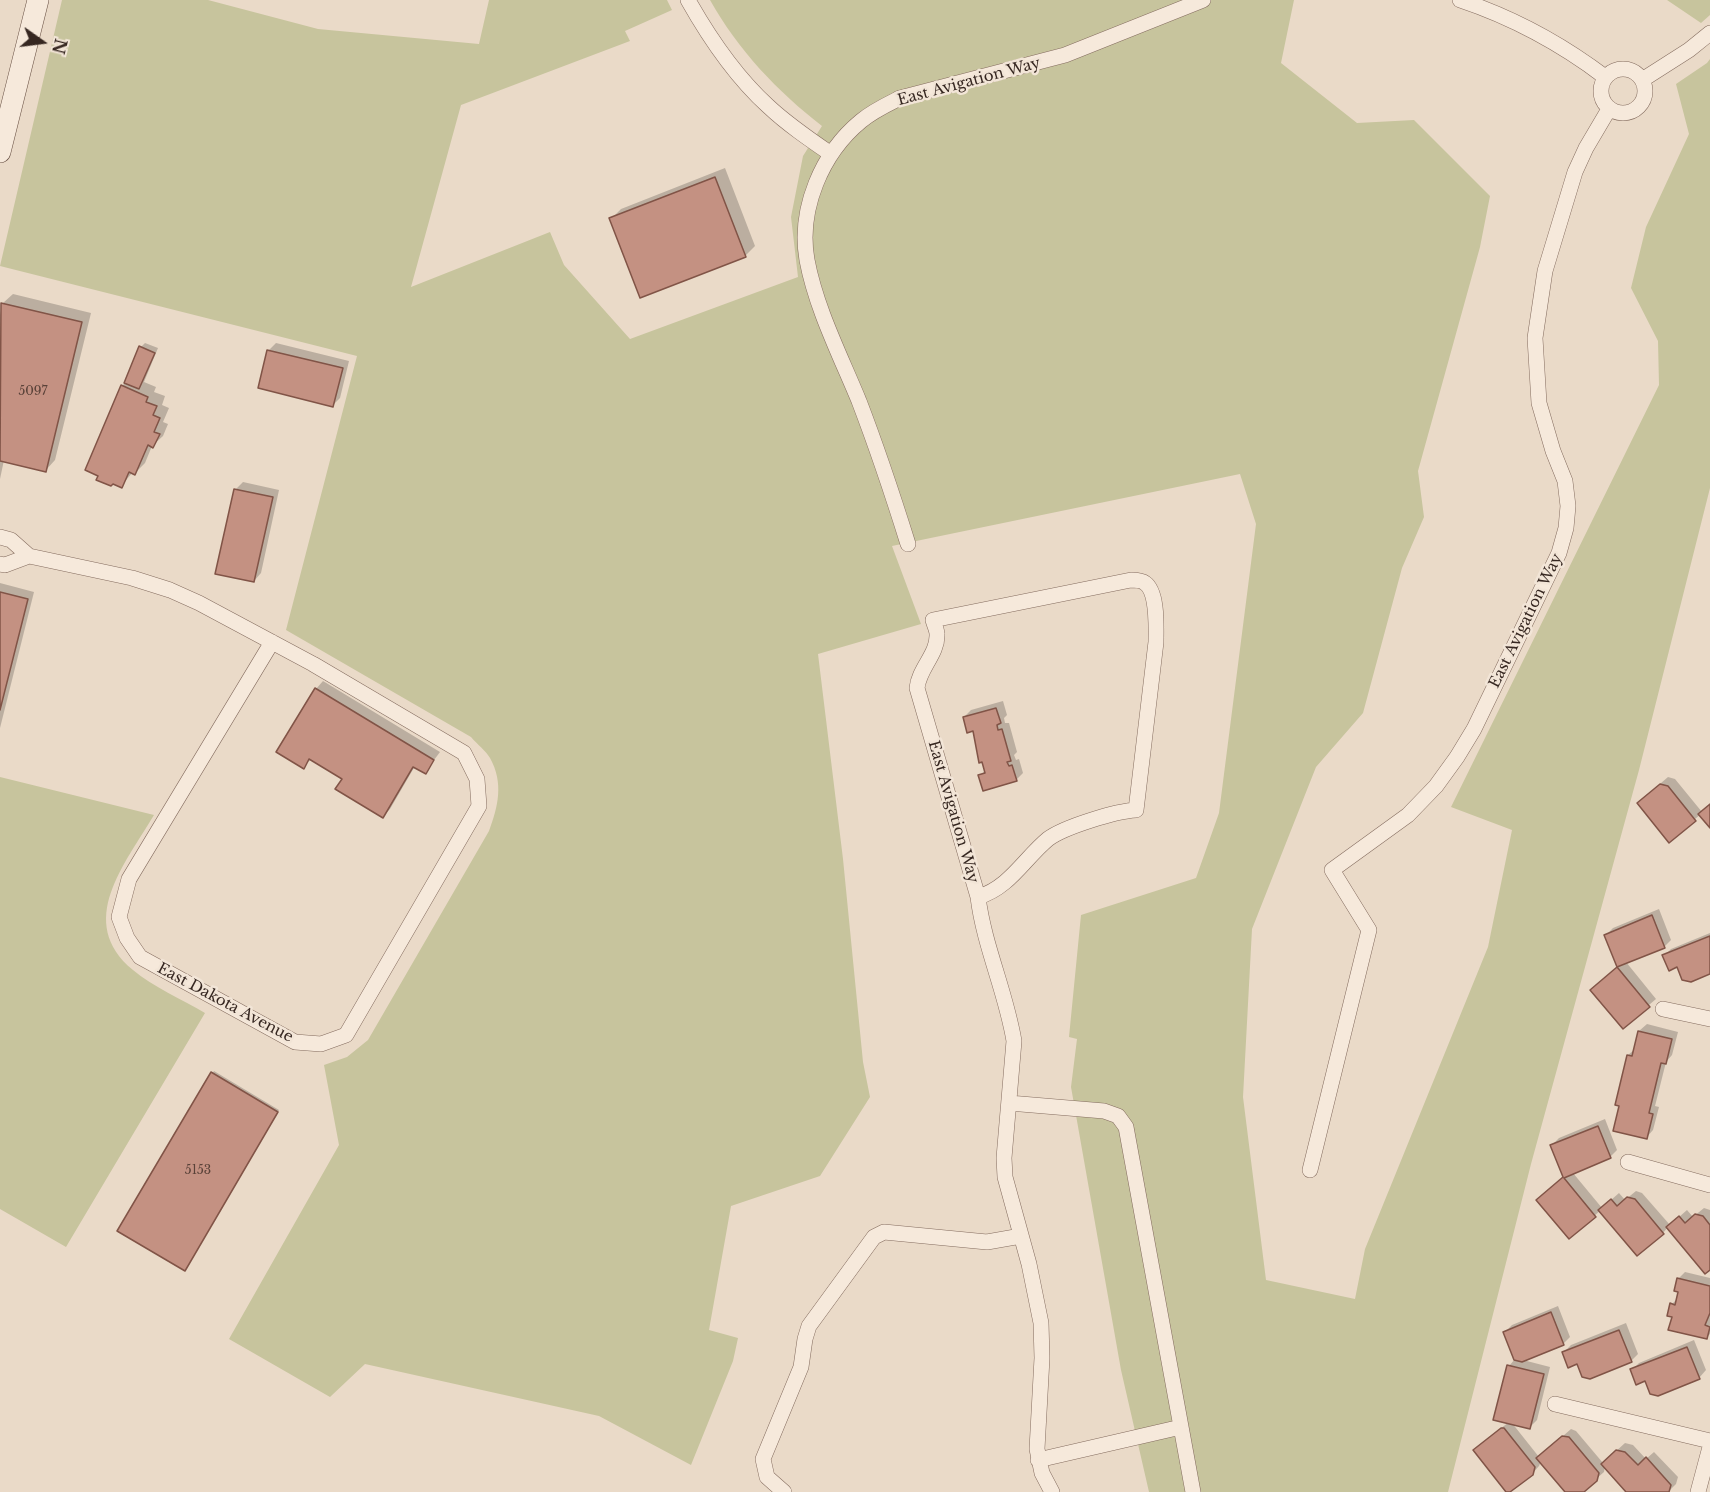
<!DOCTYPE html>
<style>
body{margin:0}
#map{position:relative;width:1710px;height:1492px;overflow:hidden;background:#eadac8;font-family:"Libre Baskerville",serif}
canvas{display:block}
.north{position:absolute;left:12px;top:12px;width:60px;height:60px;-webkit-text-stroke:4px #f2e5d7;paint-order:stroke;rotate:104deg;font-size:16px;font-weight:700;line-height:24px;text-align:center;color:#362721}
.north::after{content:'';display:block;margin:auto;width:21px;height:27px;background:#362721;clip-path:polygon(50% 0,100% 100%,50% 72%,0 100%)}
</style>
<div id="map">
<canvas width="1710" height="1492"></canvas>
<div class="north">N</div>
</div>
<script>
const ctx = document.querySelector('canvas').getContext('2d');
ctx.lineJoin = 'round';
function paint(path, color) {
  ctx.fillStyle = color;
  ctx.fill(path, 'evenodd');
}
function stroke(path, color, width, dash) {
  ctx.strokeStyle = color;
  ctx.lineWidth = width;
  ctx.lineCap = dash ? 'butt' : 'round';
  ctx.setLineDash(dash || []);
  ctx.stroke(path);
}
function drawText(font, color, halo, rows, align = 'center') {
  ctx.font = font + ' "Libre Baskerville",serif';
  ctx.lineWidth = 5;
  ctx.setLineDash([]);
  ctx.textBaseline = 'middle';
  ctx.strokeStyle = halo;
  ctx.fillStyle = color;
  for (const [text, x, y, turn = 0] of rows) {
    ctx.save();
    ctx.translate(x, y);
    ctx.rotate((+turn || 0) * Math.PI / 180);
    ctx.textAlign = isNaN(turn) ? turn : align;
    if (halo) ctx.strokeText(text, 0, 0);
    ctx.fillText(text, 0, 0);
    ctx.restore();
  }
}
const green = new Path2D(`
 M62 0H208L318 29 479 44 489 0H667L672 10 625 31 630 41 461 105 411 287 550 232 564 265 630 339 798 277 791 217 803 156 822 126C777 91 738 50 710 0H1294L1281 63 1357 123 1414 120 1490 196 1480 247 1418 471 1424 517 1402 568 1363 713 1316 767 1252 929 1243 1097 1266 1280 1355 1299 1365 1249 1488 947 1512 830 1451 807 1659 385 1658 341 1631 288 1646 227 1689 134 1676 84 1707 63 1710 59V488L1639 770 1531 1164 1448 1492H1149L1121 1370 1071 1087 1077 1039 1069 1037 1081 915 1196 878 1219 813 1256 524 1240 474 892 546 921 624 818 654 843 859 863 1062 870 1097 820 1176 731 1206 709 1330 738 1338 733 1361 691 1465 599 1416 365 1364 330 1397 229 1339 339 1145 324 1065 347 1057 368 1040 489 831C498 807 504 783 490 758 486 751 477 744 471 737L286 630 357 356 0 266Z
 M1667 0H1710V15L1701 23Z
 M0 777 154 815C125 864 75 922 133 970 152 986 183 1000 205 1013L66 1247 0 1209Z`);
const shadow = new Path2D(`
 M725 168 755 246 745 256 611 219 621 209Z
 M13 294 91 313 55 460 46 470 4 460 0 479V315L3 303Z
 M145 343 158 348 144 382 156 387 154 392 165 396 162 405 169 408 163 422 168 424 163 436 152 446 145 463 135 473 133 472 121 486 122 386 125 383 141 347Z
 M276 343 349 361 340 398 333 405 260 387 269 350Z
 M243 482 279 490 261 573 254 581 236 489Z
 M0 583 34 592 0 728Z
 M323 681 440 752 425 772 415 766 390 809 383 816 344 778 311 759 304 767 278 751 316 689Z
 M1003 701 1007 715 1004 718 1005 723H1009L1017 752 1014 755 1016 760 1019 759 1023 773 1016 780 980 775 986 770 975 729 964 717 971 710Z
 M1668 777 1675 779 1702 812 1710 805V825L1701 814 1669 841 1646 796Z
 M1659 909 1671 940 1664 947 1626 962 1656 999 1623 1027 1599 983 1618 967 1606 935 1613 928Z
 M1710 933V973L1678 965 1664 956 1671 949Z
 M1647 1024 1678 1032 1672 1055 1666 1062 1655 1106 1659 1107 1653 1130 1646 1138 1628 1055 1635 1049 1639 1031Z
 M214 1071 279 1110 186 1267 119 1230Z
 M1605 1119 1617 1150 1610 1157 1573 1173 1602 1208 1619 1193 1625 1200 1636 1191 1642 1193 1670 1225 1687 1210 1693 1217 1704 1208 1710 1210V1268L1668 1227 1663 1233 1601 1210 1570 1237 1538 1200 1564 1177 1552 1145 1559 1138Z
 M1685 1272 1710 1278V1334L1706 1338 1673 1316 1672 1304 1678 1298V1279Z
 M1558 1306 1570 1337 1563 1344 1523 1360 1550 1367 1537 1420 1530 1427 1512 1423 1539 1457 1571 1429 1576 1431 1603 1463 1625 1443 1633 1445 1646 1459 1654 1452 1678 1477 1676 1484 1668 1492H1628L1605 1466 1604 1472 1581 1492H1567L1541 1461 1539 1466 1532 1474 1508 1492 1482 1443 1509 1422V1366L1515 1359 1505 1332 1512 1325Z
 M1626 1323 1638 1354 1631 1361 1578 1362 1564 1352 1571 1345Z
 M1694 1340 1706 1370 1699 1378 1632 1370 1639 1363Z`);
const building = new Path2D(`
 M715 177 746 257 640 298 609 218Z
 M1 303 82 322 46 472 0 461Z
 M139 346 155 353 139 389 124 383Z
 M267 350 343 368 333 407 258 388Z
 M121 385 148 397 146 402 157 406 153 415 160 418 154 432 160 434 153 448 148 445 135 475 129 472 122 488 113 484 111 486 96 480 98 476 85 470Z
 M234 489 273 497 254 582 215 574Z
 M0 592 28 599 0 710Z
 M315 688 434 760 426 774 413 767 383 818 335 789 342 779 309 759 304 769 276 752Z
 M996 708 1001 723 997 725 998 730 1002 729 1011 761 1007 762 1009 766 1012 765 1017 781 983 791 978 775 985 773 982 762 979 763 973 731 967 733 963 717Z
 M1660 784 1668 786 1696 821 1669 843 1637 803Z
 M1710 804V828L1698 814Z
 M1652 915 1665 948 1617 967 1604 935Z
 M1710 936V974L1691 982 1682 980 1677 967 1669 971 1662 955Z
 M1617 967 1650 1007 1623 1029 1590 990Z
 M1638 1031 1672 1039 1666 1064 1661 1063 1649 1113 1653 1114 1647 1139 1613 1131 1619 1106 1615 1105 1627 1055 1632 1056Z
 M211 1072 278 1112 185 1271 117 1231Z
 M1598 1126 1611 1158 1564 1178 1596 1217 1569 1239 1536 1200 1563 1177 1550 1145Z
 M1627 1197 1635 1199 1664 1234 1637 1256 1598 1210 1611 1199 1617 1206Z
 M1695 1214 1703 1216 1710 1225V1270L1705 1274 1666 1227 1679 1216 1685 1223Z
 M1677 1278 1710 1286V1313L1705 1325 1710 1327 1707 1339 1668 1330 1672 1317 1667 1316 1670 1303 1675 1305 1678 1292 1674 1291Z
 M1551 1312 1564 1345 1522 1362 1514 1360 1503 1332Z
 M1619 1330 1632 1362 1590 1379 1582 1377 1577 1364 1568 1368 1562 1352Z
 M1687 1347 1700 1379 1658 1396 1650 1394 1645 1381 1636 1385 1630 1369Z
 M1507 1365 1544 1374 1530 1429 1493 1420Z
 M1501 1428H1504L1535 1467 1533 1475 1510 1492H1506L1473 1450Z
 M1562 1436 1569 1437 1599 1473 1597 1481 1584 1492H1565L1536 1458Z
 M1616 1450 1625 1452 1638 1465 1646 1457 1671 1485 1669 1492H1626L1601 1464Z`);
const street = new Path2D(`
 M688 0C710 39 735 76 768 106 787 124 809 139 831 154
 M1460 0C1514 18 1560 43 1605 77
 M1601 91a22 22 0 1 1 44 0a22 22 0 1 1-44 0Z
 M1642 80 1689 50 1710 33
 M0 537 11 540 29 556
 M908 544C893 496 877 448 859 401 840 355 816 308 807 260 798 209 822 153 861 121 873 111 886 105 900 98L1065 55 1203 0
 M0 564 5 565 29 556 132 578 170 590 199 603 313 664 464 753 477 779 479 806 346 1035 321 1044 295 1042 140 957 127 938 119 917 129 879 272 642
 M978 897C1009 888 1024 859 1048 839 1064 827 1116 811 1136 810L1156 642C1156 627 1158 592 1145 583 1141 580 1136 580 1131 580L933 620C934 624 937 630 937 634 938 654 919 668 917 688L978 897C984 946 1006 992 1014 1041L1004 1158 1005 1177 1029 1264 1041 1323 1042 1358 1037 1449 1042 1473 1052 1492
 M1663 1009 1710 1019
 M1009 1103 1104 1111 1118 1116 1126 1127 1193 1492
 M1628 1162 1710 1185
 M1310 1170 1369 930 1332 870 1408 815 1436 786 1457 757 1474 729 1559 553 1566 528 1568 506 1565 481 1553 451 1539 403 1535 338 1545 271 1575 172 1586 148 1609 109
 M1555 1404 1710 1441
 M1038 1460 1181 1427
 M784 1492 767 1477 763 1459 801 1367 805 1339 809 1326 874 1237 884 1232 987 1242 1021 1236
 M1698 1492 1710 1447`);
const secondary = new Path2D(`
 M0 152 38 0`);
const numberNames = [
 ["5097",33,392],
 ["5153",198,1171]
];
const streetNames = [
 ["East Avigation Way",969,82,-15],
 ["East Avigation Way",1526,621,-64],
 ["East Avigation Way",953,812,74],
 ["East Dakota Avenue",225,1003,28]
];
paint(green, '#c7c49d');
paint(shadow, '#0003');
paint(building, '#c49182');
stroke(building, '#815447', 1.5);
stroke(street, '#846c5f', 16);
stroke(secondary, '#664e42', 22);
stroke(street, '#f6e9db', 15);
stroke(secondary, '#f6e9db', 21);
drawText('12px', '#5a4239', null, numberNames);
drawText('15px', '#362721', '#f2e5d7', streetNames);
</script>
